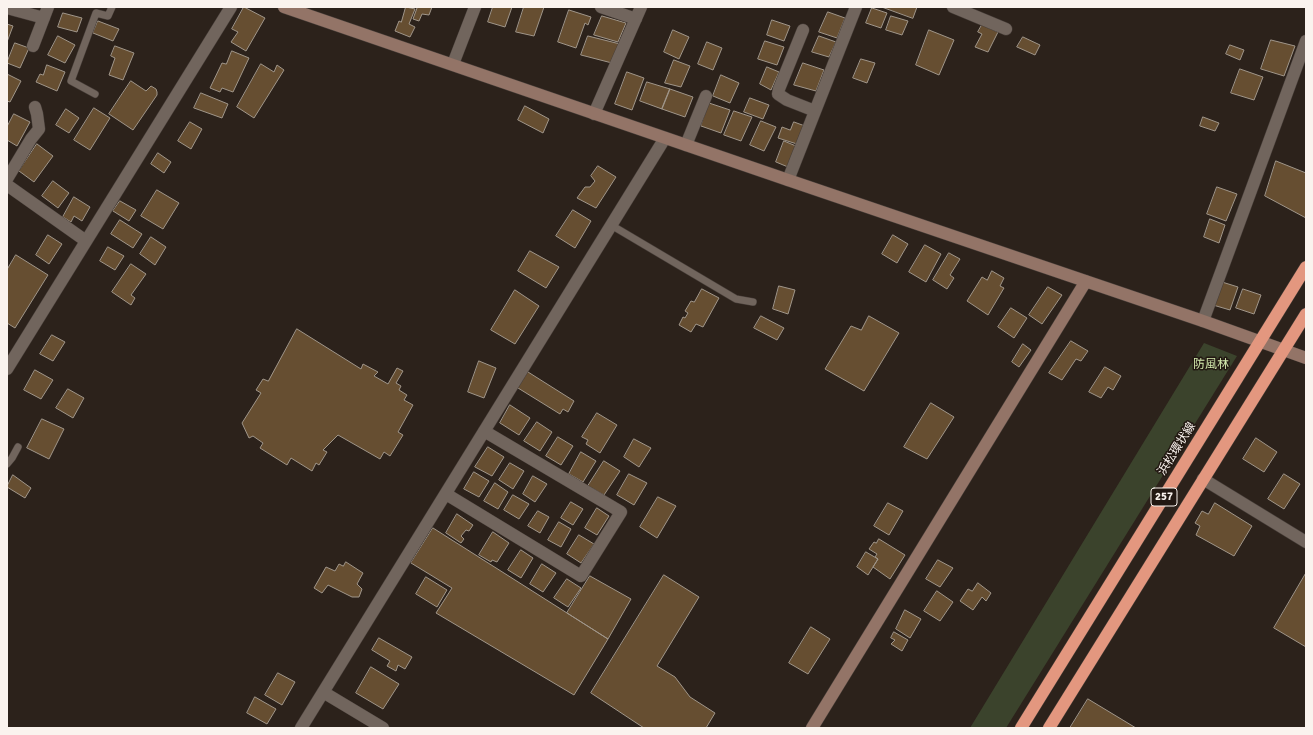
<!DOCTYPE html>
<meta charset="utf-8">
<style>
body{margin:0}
#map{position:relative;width:1313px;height:735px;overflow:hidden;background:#2c221b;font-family:Signika,sans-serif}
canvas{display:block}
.frame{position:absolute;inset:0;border:8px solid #faf3ee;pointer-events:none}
</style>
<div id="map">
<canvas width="1313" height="735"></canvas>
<div class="frame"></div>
</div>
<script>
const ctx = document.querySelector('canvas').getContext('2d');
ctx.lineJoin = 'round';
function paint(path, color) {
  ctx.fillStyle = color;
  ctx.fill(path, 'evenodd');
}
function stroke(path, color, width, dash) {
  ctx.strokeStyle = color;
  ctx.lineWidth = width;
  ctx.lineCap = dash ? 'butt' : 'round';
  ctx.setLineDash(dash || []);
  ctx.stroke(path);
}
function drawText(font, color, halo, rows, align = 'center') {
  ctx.font = font + ' Signika,"Noto Sans JP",sans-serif';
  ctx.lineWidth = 3;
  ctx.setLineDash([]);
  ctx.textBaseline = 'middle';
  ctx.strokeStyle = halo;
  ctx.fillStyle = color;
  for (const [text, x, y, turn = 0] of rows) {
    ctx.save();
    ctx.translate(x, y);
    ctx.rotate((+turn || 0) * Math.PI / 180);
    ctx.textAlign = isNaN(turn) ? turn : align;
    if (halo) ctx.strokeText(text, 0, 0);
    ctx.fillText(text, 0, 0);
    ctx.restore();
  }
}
const green = new Path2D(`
 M1204 343 1237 356 1006 728H970Z`);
const building = new Path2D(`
 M244 7 265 18 246 51 231 42 238 32 232 29Z
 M406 7 415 9 409 24 415 27 410 37 395 31 399 21 401 22Z
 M415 7H432L429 15 422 14 419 21 413 19 417 8Z
 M493 7H512L505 27 488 22Z
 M524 7H544L534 36 516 32Z
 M882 7H917L913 18Z
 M872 8 887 13 881 28 866 23Z
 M569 10 591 17 588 25 585 23 576 48 558 42Z
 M828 12 845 18 837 38 819 32Z
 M63 13 82 18 77 32 58 27Z
 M602 16 626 23 618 42 594 35Z
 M891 16 908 21 902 35 886 30Z
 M772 20 790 26 784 41 767 35Z
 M98 21 119 29 113 41 93 33Z
 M7 24 13 26 7 42Z
 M982 25 998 32 988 52 975 47 982 34 978 32Z
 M673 30 689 37 679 59 664 52Z
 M929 30 954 40 939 75 916 65Z
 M58 36 75 45 65 63 48 55Z
 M588 36 620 44 612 63 581 55Z
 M819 36 836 42 829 57 812 52Z
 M1023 37 1040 45 1035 55 1017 47Z
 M1271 40 1295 46 1284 76 1261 69Z
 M765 41 784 47 777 65 758 59Z
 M707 42 722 48 713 70 698 64Z
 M15 43 29 48 20 68 7 63Z
 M1230 45 1244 50 1240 60 1226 54Z
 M115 46 134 53 123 80 109 75 115 58 111 56Z
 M232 51 249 58 233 92 222 88 220 92 210 88 222 63 226 64Z
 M861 59 875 63 867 83 853 78Z
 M674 60 690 66 681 87 665 83Z
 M803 63 824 70 816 91 794 85Z
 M261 64 274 72 277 65 284 70 254 118 237 107Z
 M47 65 65 72 57 91 36 82 40 74 43 75Z
 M767 67 779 72 771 90 760 84Z
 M1240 69 1263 77 1254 100 1231 93Z
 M627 72 644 78 632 110 615 104Z
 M7 74 21 81 10 102 7 101Z
 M721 75 739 83 730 103 713 96Z
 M131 81 146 91 151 86 156 89 157 92V95L133 130 109 114Z
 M647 82 670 89 662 109 640 101Z
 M670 89 693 97 685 117 662 109Z
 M201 93 228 104 222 118 194 108Z
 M750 98 769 105 763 119 744 112Z
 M709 103 730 110 721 133 701 126Z
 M525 106 549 119 543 133 518 120Z
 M94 108 110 118 90 150 74 140Z
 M66 109 79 118 69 133 56 125Z
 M734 111 752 117 741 141 724 135Z
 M14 114 30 122 17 146 7 140V127Z
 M1203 117 1219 123 1215 131 1200 126Z
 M761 121 776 127 764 151 750 145Z
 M190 122 202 129 191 149 178 141Z
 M794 122 805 126 797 144 778 138 782 127 790 130Z
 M784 141 796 146 788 167 776 162Z
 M37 144 53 156 34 182 19 171Z
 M158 153 171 162 164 173 151 164Z
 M1276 161 1306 173V218L1265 196Z
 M598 166 616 177 596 208 577 198 585 187H590L595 181 591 176Z
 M53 181 69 193 58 208 42 196Z
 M1217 187 1237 194 1226 221 1207 214Z
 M157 190 179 203 163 229 141 216Z
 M74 197 90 207 82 221 74 216 71 222 63 217Z
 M120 201 136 210 129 221 113 211Z
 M573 210 591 221 575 248 556 236Z
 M1210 219 1225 225 1219 243 1204 237Z
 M120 220 142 234 133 248 111 234Z
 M48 235 62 244 49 264 36 255Z
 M893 235 908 244 897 263 882 254Z
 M151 237 166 247 155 265 140 254Z
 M925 245 941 254 926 282 909 272Z
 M108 247 124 256 115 270 100 261Z
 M530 251 559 267 546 288 518 271Z
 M949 253 960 259 950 275 954 278 947 289 933 280Z
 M16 255 48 275 15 328 7 323V270Z
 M131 264 146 274 131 295 135 298 131 305 112 292Z
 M992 271 1004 278 1000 286 1004 288 988 315 967 301 982 277 987 280Z
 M1222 282 1238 287 1230 310 1213 305Z
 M779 286 795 290 788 314 773 309Z
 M1048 287 1062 295 1042 324 1029 315Z
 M702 289 719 298 703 327 696 324 691 332 679 325 683 317 685 318 688 313 685 311 691 301 694 302Z
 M1243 289 1261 295 1254 314 1236 308Z
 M515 290 539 306 515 344 491 330Z
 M1011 308 1027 318 1014 338 998 327Z
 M761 316 784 328 777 340 754 328Z
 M869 316 899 333 864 391 825 369 851 326 861 330Z
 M297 329 361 369 363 364 378 372 374 376 388 384 397 368 403 371 396 383 401 386 399 390 407 395 404 400 413 405 398 432 403 435 390 456 384 452 380 459 338 435 323 450 327 452 319 465 316 463 312 471 291 458 287 465 260 448 263 443 253 436 249 438 242 423 261 393 256 390 263 379 268 381Z
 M52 335 65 342 53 361 40 354Z
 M1071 341 1088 351 1081 361 1076 359 1062 380 1049 373Z
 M1023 344 1031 350 1019 367 1012 362Z
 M479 361 496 368 484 398 468 392Z
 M1105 367 1121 376 1113 390 1108 387 1101 398 1089 392Z
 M35 370 53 380 41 399 24 390Z
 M528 372 574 401 568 412 563 409 560 414 518 388Z
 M68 389 84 398 73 418 56 408Z
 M931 403 954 417 927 459 904 447Z
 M510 405 530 418 519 435 500 423Z
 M597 413 617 425 600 453 586 444 588 440 582 437Z
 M42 419 64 429 49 459 27 448Z
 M537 422 552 432 540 451 524 441Z
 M558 437 573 446 561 465 546 456Z
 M1256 438 1277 452 1264 472 1243 459Z
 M634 439 651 448 639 467 624 457Z
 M488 447 504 457 492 476 475 467Z
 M581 452 596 461 583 482 569 474Z
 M604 461 620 471 604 495 588 486Z
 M510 463 524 471 513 489 499 480Z
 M474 472 489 481 479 497 464 489Z
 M629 474 647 483 634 505 617 495Z
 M1284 474 1300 484 1284 509 1268 499Z
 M13 475 31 488 25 498 7 487Z
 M533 476 547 484 535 502 523 494Z
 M495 483 508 492 498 509 484 501Z
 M513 495 529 504 519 519 504 510Z
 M658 497 676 506 657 538 640 527Z
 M571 502 583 509 573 525 561 518Z
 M888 503 903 511 889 535 874 526Z
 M1215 503 1252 526 1234 556 1196 535 1200 526 1195 523 1202 511 1208 514Z
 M597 508 609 516 597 535 585 528Z
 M538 511 549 517 540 533 528 526Z
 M457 514 473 525 469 531 466 530 461 536 464 539 461 543 446 533Z
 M559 522 571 529 561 547 548 540Z
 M433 528 608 639 574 695 436 613 452 588 411 563Z
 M493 532 509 543 497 562 492 560 491 562 479 555Z
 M579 535 594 544 581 563 567 554Z
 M879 539 905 555 890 579 873 567 878 559 875 557 877 554 869 549 874 542 876 543Z
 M521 550 533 558 521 578 508 570Z
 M866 552 878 559 868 575 857 567Z
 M938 560 953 568 940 587 926 579Z
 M346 562 363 573 357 584 362 589 359 597H352L328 585 322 593 314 588 326 567 335 571 339 564 343 566Z
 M542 564 556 573 543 592 530 584Z
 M1306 573V647L1274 628Z
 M664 575 699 597 657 666 675 677 690 697 715 713 706 728H644L591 693Z
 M590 576 631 599 608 639 567 613Z
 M426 577 447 590 437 607 416 594Z
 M567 579 581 588 568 607 554 598Z
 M978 583 991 593 986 601 982 597 973 610 960 601 968 589 972 591Z
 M937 591 953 602 940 621 924 611Z
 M905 610 921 619 910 638 896 629Z
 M811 627 830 639 808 674 789 663Z
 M894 632 908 640 902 651 891 644 895 640 891 638Z
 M379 638 412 657 405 669 398 665 396 671 387 666 390 661 372 650Z
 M371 667 399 684 383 709 356 693Z
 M278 673 295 682 282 705 265 695Z
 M255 697 276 709 267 724 247 713Z
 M1088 699 1136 728H1070Z`);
const lane = new Path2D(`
 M95 94 71 81 96 13 108 16 112 7
 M611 225 736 299 753 302
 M7 464 12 458 18 447`);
const street = new Path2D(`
 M601 7 636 19
 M953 7 1006 29
 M7 8 44 18
 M803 30 779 89 778 94 787 100 815 111
 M33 46 48 7
 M453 64 475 7
 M594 114 641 7
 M686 145 706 96
 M7 179 31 139 39 129 37 114 35 107
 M788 180 856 7
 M7 185 86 241
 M1203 321 1306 41
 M7 369 231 7
 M1203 479 1306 542
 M446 494 581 576 621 512 484 431
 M323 692 383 728
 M301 728 665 138`);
const secondary = new Path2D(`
 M284 7 788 180 1203 321 1306 358
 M812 728 1086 281`);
const highway = new Path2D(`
 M1021 728 1306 267
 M1049 728 1306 314`);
const shields = [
 [1164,497,26]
];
const shieldNames = [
 ["257",1164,497]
];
const parkNames = [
 ["防風林",1211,365]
];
const streetNames = [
 ["浜松環状線",1177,449,-58]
];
paint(green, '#3b432c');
paint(building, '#664e31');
stroke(building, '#a0968a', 1);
stroke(lane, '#473e39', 8);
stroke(street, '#473e39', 13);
stroke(secondary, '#473e39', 13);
stroke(highway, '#473e39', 13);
stroke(lane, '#71655d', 7);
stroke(street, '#71655d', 12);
stroke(secondary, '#937467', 12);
stroke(highway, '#e3977f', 12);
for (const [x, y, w] of shields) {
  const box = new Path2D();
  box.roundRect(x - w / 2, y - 9, w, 18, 3);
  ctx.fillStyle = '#221812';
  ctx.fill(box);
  stroke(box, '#faf3ee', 1);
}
drawText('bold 11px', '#faf3ee', null, shieldNames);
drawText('12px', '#d4ebae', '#221812', parkNames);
drawText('12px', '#faf3ee', '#221812', streetNames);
</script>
